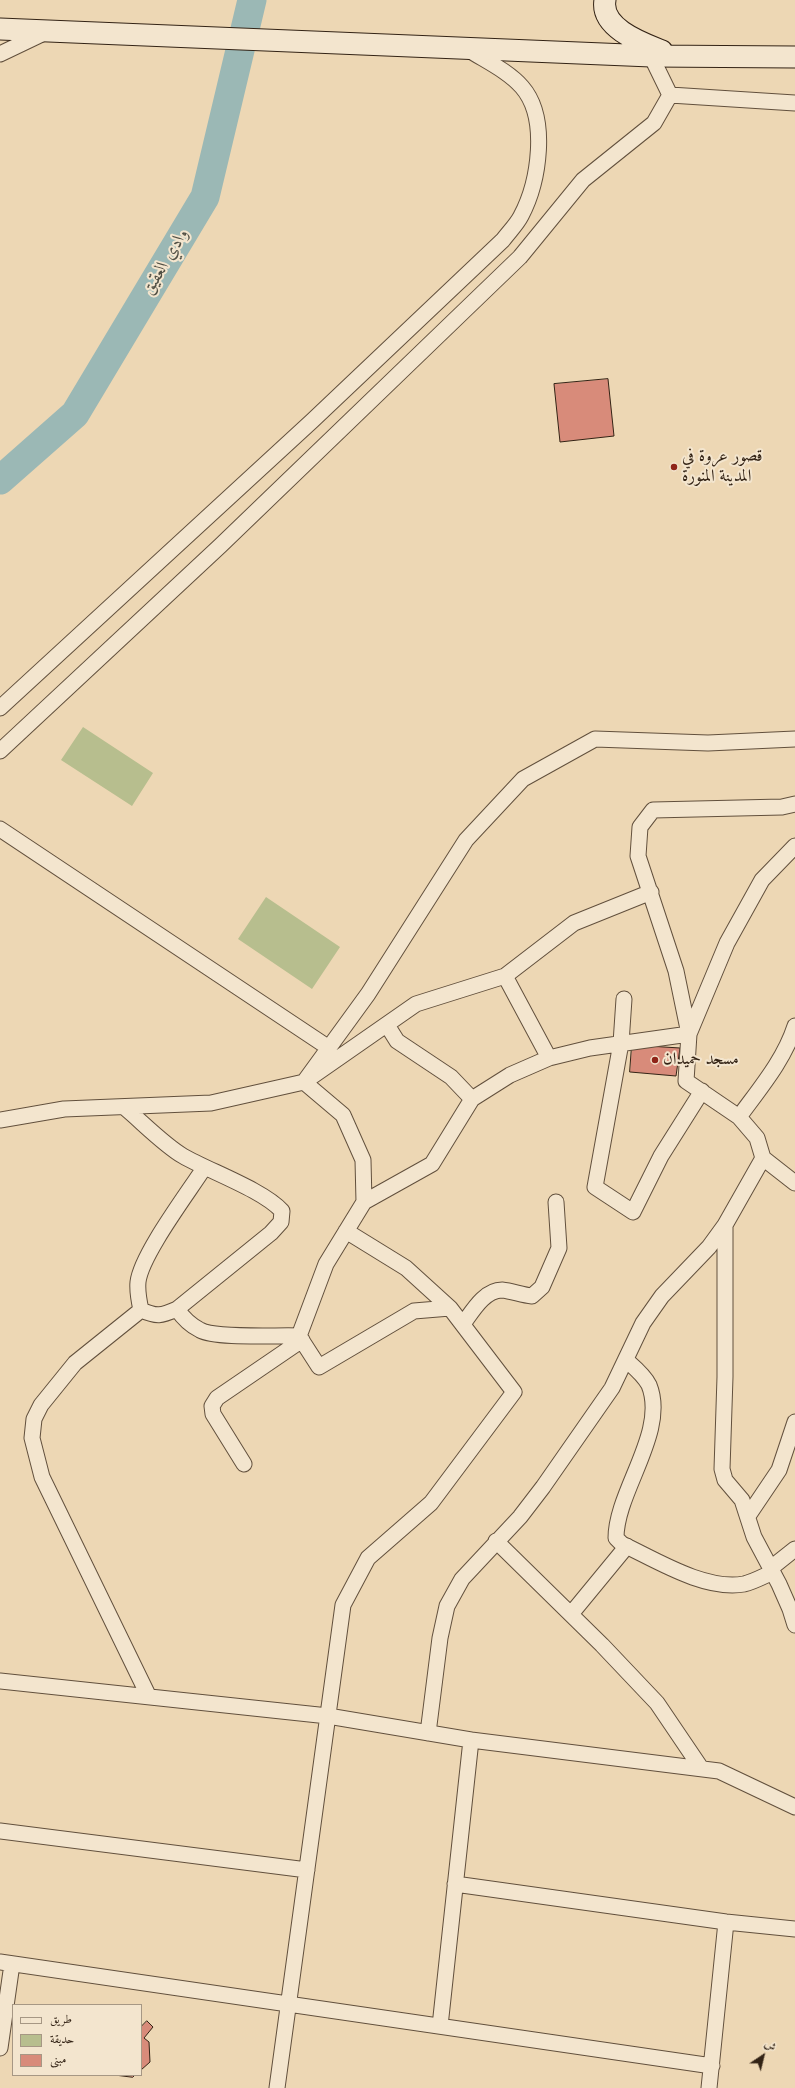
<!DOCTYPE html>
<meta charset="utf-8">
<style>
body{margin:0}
#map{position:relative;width:795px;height:2088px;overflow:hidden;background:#edd7b4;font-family:Cardo,Amiri,serif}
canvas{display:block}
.legend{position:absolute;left:12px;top:2004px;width:130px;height:72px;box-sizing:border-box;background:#f3e5ce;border:1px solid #a69784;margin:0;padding:5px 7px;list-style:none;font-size:12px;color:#332315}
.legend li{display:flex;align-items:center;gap:8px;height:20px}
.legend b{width:20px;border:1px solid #a69784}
.north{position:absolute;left:743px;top:2036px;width:40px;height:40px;-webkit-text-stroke:3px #f3e5ce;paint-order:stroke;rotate:35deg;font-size:11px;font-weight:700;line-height:16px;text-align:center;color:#332315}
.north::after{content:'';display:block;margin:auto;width:14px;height:18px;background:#332315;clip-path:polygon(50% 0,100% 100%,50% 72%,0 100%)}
</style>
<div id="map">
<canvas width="795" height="2088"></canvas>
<ul class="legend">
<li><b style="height:5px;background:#f3e5ce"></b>طريق</li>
<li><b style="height:11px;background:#b7be8e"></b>حديقة</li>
<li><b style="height:11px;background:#d88b7a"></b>مبنى</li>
</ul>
<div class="north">ش</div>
</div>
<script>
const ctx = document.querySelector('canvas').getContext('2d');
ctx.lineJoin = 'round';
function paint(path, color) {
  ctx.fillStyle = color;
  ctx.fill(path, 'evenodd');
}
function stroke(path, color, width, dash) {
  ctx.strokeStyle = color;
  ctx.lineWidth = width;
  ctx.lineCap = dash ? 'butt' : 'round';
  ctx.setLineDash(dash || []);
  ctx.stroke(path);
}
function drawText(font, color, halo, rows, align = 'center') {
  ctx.font = font + ' Cardo,Amiri,serif';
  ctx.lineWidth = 4;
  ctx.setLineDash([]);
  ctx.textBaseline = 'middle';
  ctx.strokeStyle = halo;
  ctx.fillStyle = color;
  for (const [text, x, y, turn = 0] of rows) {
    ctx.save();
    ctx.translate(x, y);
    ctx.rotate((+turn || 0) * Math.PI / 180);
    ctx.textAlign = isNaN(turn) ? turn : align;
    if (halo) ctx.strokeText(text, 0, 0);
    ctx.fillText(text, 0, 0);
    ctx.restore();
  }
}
const green = new Path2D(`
 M83 727 153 773 132 806 61 760Z
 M266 897 340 947 312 989 238 939Z`);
const river = new Path2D(`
 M0 480 75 414 205 197 252 0`);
const building = new Path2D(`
 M608 379 614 436 560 442 554 384Z
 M632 1045 680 1048 676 1076 630 1072Z
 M147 2021 153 2027 144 2038 149 2042 150 2062 141 2070V2027Z
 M115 2075H135L133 2077Z`);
const street = new Path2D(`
 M0 54 46 32
 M670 95 795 103
 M0 708 312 421 503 240C509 232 517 224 521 216 539 182 549 118 522 87 508 71 486 61 469 50
 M0 751 220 546 520 257 583 180 654 123 670 95 651 56
 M795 804 782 807 653 810 640 827 638 856 676 971 689 1034 686 1081 739 1117 757 1138 763 1158 795 1183
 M0 829 329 1048
 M505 976 549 1058
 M624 999 621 1043 595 1187 633 1212 661 1156 702 1091
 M387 1025 397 1041 451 1077 472 1099
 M124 1107C141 1121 164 1145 183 1156 209 1171 263 1190 282 1211L281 1222 271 1233 177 1309C161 1316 157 1317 141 1310
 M739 1117C760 1088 784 1060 795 1026
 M0 1120 64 1109 211 1103 304 1082 368 994 466 840 523 779 595 739 708 743 795 739
 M364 1202 432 1164 472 1099 510 1075 549 1058 590 1048 689 1034 727 943 762 880 795 846
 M725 1225V1377L722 1469 725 1480 742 1500 754 1537 779 1584 790 1609 795 1625
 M450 1308 414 1311 319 1367 299 1336 326 1264 364 1202 363 1160 343 1115 304 1082 416 1004 505 976 574 923 651 892
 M177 1309C183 1318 190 1325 200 1330 216 1339 278 1335 299 1336
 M141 1310 75 1363 41 1405 34 1419 32 1438 42 1477 149 1697
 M141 1310C139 1301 137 1292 138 1282 141 1255 188 1193 204 1168
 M463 1324C472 1312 484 1290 502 1290 512 1291 522 1295 532 1296L542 1287 559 1248 556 1202
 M626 1360C634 1367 644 1375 649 1385 668 1432 616 1491 616 1538L622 1544C656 1560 705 1591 744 1584 753 1582 764 1576 773 1572
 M244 1464 213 1414 212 1406 217 1398 302 1340
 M748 1516 779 1470 795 1422
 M496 1541 602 1645 657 1703 701 1768
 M771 1568 795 1549
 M571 1614 627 1546
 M0 1681 328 1716 471 1740
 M428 1733 440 1638 447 1606 462 1579 520 1517 543 1487 612 1388 643 1323 662 1296 709 1247 725 1225 763 1158
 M0 1831 307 1870
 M455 1884 726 1922 795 1929
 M0 1962 712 2066
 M440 2026 471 1740 719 1771 795 1807
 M0 2048 12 1964
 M277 2088 343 1605 368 1558 431 1503 514 1392 450 1308 406 1268 346 1231
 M709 2088 726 1922`);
const secondary = new Path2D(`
 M605 0C600 28 642 43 662 51
 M0 29 651 56 795 57`);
const markers = [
 [674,467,4,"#8f2418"],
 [655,1060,4,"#8f2418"]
];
const poiNames = [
 ["قصور عروة في",682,457],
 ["المدينة المنورة",682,477],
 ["مسجد حميدان",663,1060]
];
const waterNames = [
 ["وادي العقيق",166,262,-59]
];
paint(green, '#b7be8e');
stroke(river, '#9bb8b5', 29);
paint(building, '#d88b7a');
stroke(building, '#332315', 1);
stroke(street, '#62503d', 17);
stroke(secondary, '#332315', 23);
stroke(street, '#f3e5ce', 15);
stroke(secondary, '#f3e5ce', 21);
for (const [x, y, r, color] of markers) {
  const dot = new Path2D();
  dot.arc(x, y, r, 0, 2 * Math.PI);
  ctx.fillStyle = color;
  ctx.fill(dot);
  stroke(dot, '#f3e5ce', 1.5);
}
drawText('17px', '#332315', '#f3e5ce', poiNames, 'left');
drawText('italic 18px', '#525045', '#f3e5ce', waterNames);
</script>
